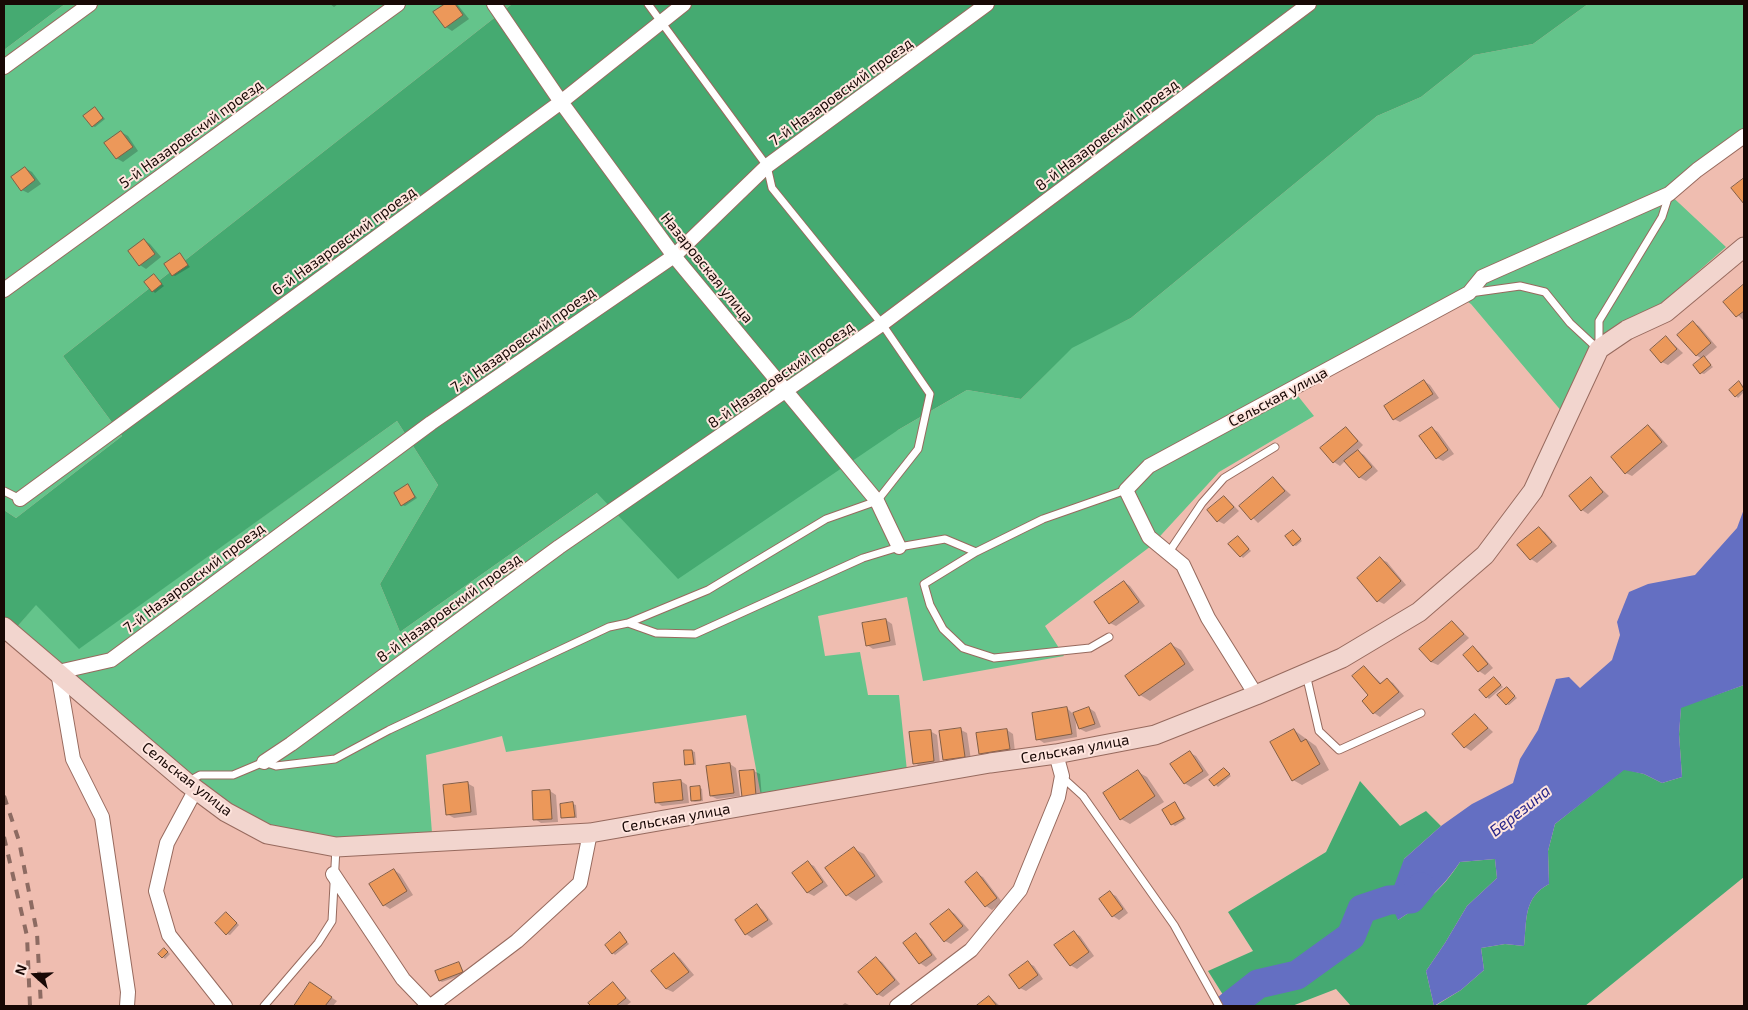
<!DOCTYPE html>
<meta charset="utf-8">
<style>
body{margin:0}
#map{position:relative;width:1748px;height:1010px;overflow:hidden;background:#efbdb0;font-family:"Exo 2",sans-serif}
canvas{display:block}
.frame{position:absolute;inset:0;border:5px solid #180805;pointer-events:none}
.north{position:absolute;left:10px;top:950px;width:50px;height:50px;-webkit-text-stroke:4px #ffe5de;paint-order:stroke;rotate:290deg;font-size:14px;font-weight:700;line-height:20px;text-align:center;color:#180805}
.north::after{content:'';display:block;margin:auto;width:18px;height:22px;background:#180805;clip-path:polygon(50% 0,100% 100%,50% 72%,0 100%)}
</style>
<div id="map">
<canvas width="1748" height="1010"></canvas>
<div class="frame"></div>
<div class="north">N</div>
</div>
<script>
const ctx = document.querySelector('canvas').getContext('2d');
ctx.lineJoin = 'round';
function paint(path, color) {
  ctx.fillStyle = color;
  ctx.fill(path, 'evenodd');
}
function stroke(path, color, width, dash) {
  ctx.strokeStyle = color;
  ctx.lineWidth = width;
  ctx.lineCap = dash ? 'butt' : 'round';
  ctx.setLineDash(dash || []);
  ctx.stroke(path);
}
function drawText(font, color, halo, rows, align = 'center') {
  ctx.font = font + ' "Exo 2",sans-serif';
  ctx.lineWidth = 4;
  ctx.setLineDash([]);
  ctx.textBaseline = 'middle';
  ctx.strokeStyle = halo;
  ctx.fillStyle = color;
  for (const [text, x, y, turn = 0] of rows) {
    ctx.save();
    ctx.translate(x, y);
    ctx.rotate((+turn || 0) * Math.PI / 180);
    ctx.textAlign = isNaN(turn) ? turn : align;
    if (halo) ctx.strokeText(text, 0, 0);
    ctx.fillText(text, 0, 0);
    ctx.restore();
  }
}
const green = new Path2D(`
 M65 4H512L63 356 122 436 16 518 4 510V50Z
 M1588 4H1744V130L1664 189 1726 247 1661 304 1624 324 1563 413 1471 304 1454 293 1290 386 1314 416 1219 472 1151 546 1045 626 1064 656 923 681 907 597 818 616 825 656 860 652 868 695H899L907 771 761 796 746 715 506 752 502 736 426 755 432 833C384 835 325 845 280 829 252 820 226 804 203 786L17 627 36 604 79 648 397 421 438 485 380 584 400 632 597 493 898 430 967 390 1021 399 1072 347 1131 318 1377 116 1421 97 1474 55 1533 44Z`);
const forest = new Path2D(`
 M4 4H65L4 50Z
 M512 4H1588L1533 44 1474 55 1421 97 1377 116 1131 318 1072 348 1021 399 967 390 898 430 678 579 597 493 400 632 380 584 438 485 397 421 79 649 36 605 17 627 4 617V510L16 518 122 436 63 356Z
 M1744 685V877L1585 1006H1435L1461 990 1484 970 1481 948 1505 944 1524 946C1527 920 1523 898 1549 884L1548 851 1555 824 1624 769 1644 774 1662 783 1682 777 1679 734 1681 707Z
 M1360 781 1400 826 1426 811 1441 826 1404 859 1398 920C1427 901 1441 891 1460 862L1495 859 1497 878 1467 906 1445 943 1426 971 1434 1006H1351L1336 989 1292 1006H1230L1208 971 1253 951 1228 912 1326 852Z`);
const water = new Path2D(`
 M1744 509V685L1681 708 1679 734 1682 777 1662 783 1644 774 1624 770 1555 824 1548 851 1549 884C1523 898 1527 920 1524 946L1505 944 1481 948 1484 970 1461 990 1434 1006 1426 971 1445 943 1467 906 1497 878 1495 859 1460 862C1440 891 1427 901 1398 920L1389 900 1404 859 1441 826 1472 804 1513 783 1520 759 1538 730 1556 679 1569 677 1580 688 1612 660 1620 635 1617 622 1629 592 1648 584 1695 575 1737 528Z`);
const shadow = new Path2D(`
 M330 4H338L334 7Z
 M447 4H457L469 19 452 31 446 27 435 12Z
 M95 108 105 119 95 127 93 126Z
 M121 132 128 136 138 151 123 162 116 158Z
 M25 168 32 172 41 184 28 193 22 190Z
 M144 240 150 244 161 257 146 269 140 265 129 252Z
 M180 255 190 267 175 276 173 275Z
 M154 276 164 286 155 293 153 291Z
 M1744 286V319L1743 320 1725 302Z
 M1693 323 1699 326 1717 347 1704 358 1713 367 1704 374 1701 373 1702 359 1696 355Z
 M1666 337 1683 353 1668 365 1662 362Z
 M1424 381 1430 385 1439 398 1400 422 1394 419Z
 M1740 383 1744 387V392L1738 398 1736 396Z
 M1648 426 1654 430 1668 446 1632 476 1626 473Z
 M1346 428 1363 445 1357 451 1364 455 1378 471 1366 481 1359 477 1345 461 1340 466 1334 462Z
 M1432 428 1438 432 1454 454 1443 461 1437 458Z
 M1274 479 1291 495 1258 523 1241 506Z
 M1591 479 1609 496 1588 514 1582 510Z
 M408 486 417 498 405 506 402 505Z
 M1225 497 1239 511 1224 524 1218 521Z
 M1539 528 1545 532 1557 546 1537 563 1531 559 1519 545Z
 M1295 533 1302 541 1296 546 1294 545Z
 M1238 537 1251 551 1243 558 1241 556Z
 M1380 559 1387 562 1406 585 1384 604 1378 601Z
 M1124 582 1130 586 1145 606 1116 626 1110 623Z
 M886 620 892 624 896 645 873 649 867 645Z
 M1452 622 1469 638 1438 665 1431 662Z
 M1172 645 1181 650 1194 670 1150 701 1140 695Z
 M1473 648 1479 652 1493 668 1485 675 1479 671Z
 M1364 667 1382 684 1387 679 1393 683 1404 696 1380 717 1374 713Z
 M1494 678 1503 687 1489 699 1487 697Z
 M1507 688 1517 698 1509 705 1506 704Z
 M1067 708 1073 714 1089 708 1095 712 1101 727 1086 732 1080 729 1075 715 1077 737 1044 743 1038 739Z
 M1475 715 1493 732 1471 751 1465 747Z
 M961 730 967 733 971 760 950 763 944 759Z
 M1007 730 1013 734 1015 752 987 757 981 753Z
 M1294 730 1316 746 1329 770 1302 785 1293 780Z
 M930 731 937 735 940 764 921 766 914 763Z
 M692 751 695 752 696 765H689L686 764Z
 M1190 753 1196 756 1209 775 1191 787 1184 783Z
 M730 764 736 768 740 796 717 799 711 796Z
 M1224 769 1231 776 1218 787 1211 780Z
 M754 771 760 774 762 799 743 796Z
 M1138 772 1147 777 1164 802 1130 824 1121 819Z
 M681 781 687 785 689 803 662 806 656 802Z
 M467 783 474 787 477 815 454 818 447 814Z
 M699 787 702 789 703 801 695 802 692 801Z
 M550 791 556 795 558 822 541 823 535 819Z
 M573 804 576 805 577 818 562 817Z
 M1175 804 1186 819 1175 826 1172 824Z
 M854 849 864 854 883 882 856 901 847 895Z
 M808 863 814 866 828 886 814 896 808 893Z
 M394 870 400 874 413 895 390 909 384 905Z
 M977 874 983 877 1002 902 992 910 986 906 966 882Z
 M1110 893 1116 896 1128 913 1119 920 1113 916Z
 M757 906 763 910 773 924 752 938 746 934Z
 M949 910 955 914 969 930 951 944 945 941Z
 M229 915 239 925 230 935 227 934Z
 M1074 933 1080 936 1094 956 1077 969 1070 965Z
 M620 934 629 944 615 955 613 953Z
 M916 935 922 939 937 959 926 967 920 963 905 943Z
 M165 949 170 954 165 959 160 954Z
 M674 954 680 958 694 975 673 992 666 989Z
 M876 959 882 962 900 984 883 997 877 994Z
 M1028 963 1034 966 1043 979 1026 991 1020 988Z
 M459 964 465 974 442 982 440 981Z
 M311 984 337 1001 333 1006H296Z
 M613 984 631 1002 626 1006H593L590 1003Z
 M990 997 1000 1006H978Z
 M845 1003 851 1006H841Z`);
const river = new Path2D(`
 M1230 1006 1258 984 1297 975 1351 936 1362 909 1389 900 1411 899 1421 887`);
const building = new Path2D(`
 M445 4H455L463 15 445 28 433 12Z
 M95 107 103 118 92 127 83 116Z
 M121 131 133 147 116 159 104 143Z
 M25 167 35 180 21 191 11 177Z
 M1744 178V204L1731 188Z
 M144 239 155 254 139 266 128 251Z
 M180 253 188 265 172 276 164 264Z
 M154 274 162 284 152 292 144 282Z
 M1744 284V311L1736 317 1723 302Z
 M1693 321 1711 343 1696 356 1677 335Z
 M1666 336 1677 349 1661 363 1650 350Z
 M1704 356 1711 365 1700 374 1693 365Z
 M1424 380 1433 394 1393 420 1384 406Z
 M1739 381 1744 389 1735 397 1729 390Z
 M1648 425 1662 442 1625 474 1611 457Z
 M1346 427 1358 441 1333 463 1320 448Z
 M1432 427 1448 450 1436 459 1419 436Z
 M1358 450 1372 467 1359 478 1344 461Z
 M1273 477 1285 491 1251 520 1239 506Z
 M1591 477 1603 492 1581 511 1569 496Z
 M408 484 415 497 401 506 394 493Z
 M1224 496 1234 507 1217 522 1207 510Z
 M1539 527 1552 542 1530 560 1517 545Z
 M1293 530 1301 539 1293 546 1285 536Z
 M1238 536 1249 549 1240 557 1228 544Z
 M1380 557 1401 581 1377 602 1357 578Z
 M1124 581 1139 602 1109 624 1094 602Z
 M886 619 890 641 866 646 862 623Z
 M1452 621 1464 634 1431 662 1419 649Z
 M1171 643 1185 664 1139 696 1125 676Z
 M1473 646 1488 664 1478 672 1463 655Z
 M1364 666 1380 684 1387 678 1399 692 1373 714 1362 701 1368 695 1352 676Z
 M1494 677 1501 685 1486 698 1479 690Z
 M1507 687 1515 696 1506 705 1497 695Z
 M1067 707 1072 734 1036 740 1032 713Z
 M1089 707 1095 724 1079 729 1073 713Z
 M1475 714 1488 728 1464 748 1452 734Z
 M961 728 965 757 943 760 939 731Z
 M1007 729 1010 749 979 754 976 733Z
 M1294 729 1301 742 1306 739 1320 764 1292 781 1270 742Z
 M931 730 934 761 913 764 909 732Z
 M684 750H692L694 764 685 765Z
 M1190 751 1203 771 1184 784 1170 764Z
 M730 763 734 793 710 796 706 766Z
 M1224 768 1230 774 1214 786 1209 780Z
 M754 770 756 796 742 797 739 771Z
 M1138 770 1155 796 1120 820 1103 793Z
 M681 780 683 800 655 803 653 783Z
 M468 782 471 812 446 815 443 785Z
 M700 786 701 800 691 801 690 787Z
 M550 790 552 819 533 820 532 791Z
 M573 802 575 817 561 818 560 804Z
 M1175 802 1184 818 1171 825 1162 810Z
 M854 847 875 876 846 896 825 868Z
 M808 861 823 882 807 893 792 873Z
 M394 869 407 891 383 906 369 884Z
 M977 872 997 898 985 907 965 882Z
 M1110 891 1123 909 1112 917 1099 899Z
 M757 904 768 920 745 935 735 920Z
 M949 909 963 926 944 942 930 924Z
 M226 912 237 923 226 935 215 923Z
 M1074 931 1089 952 1070 966 1054 945Z
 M620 932 627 942 612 954 605 945Z
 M916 933 932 955 919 964 903 943Z
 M164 948 168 952 162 958 158 954Z
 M674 953 689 972 666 989 651 971Z
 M876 957 895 980 877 995 858 972Z
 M1028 961 1038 975 1019 989 1009 975Z
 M459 962 463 972 439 981 435 971Z
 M310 982 332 997 325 1006H294Z
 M613 982 626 998 616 1006H591L588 1003Z
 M989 996 997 1006H976Z`);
const lane = new Path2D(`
 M1470 293 1520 286 1545 292 1570 323 1598 349
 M1599 346V321L1662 217 1669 195
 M4 491 20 499
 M1169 552 1202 503 1224 478 1275 447
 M628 623 708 590 826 519 877 501 918 449 930 394 882 324 772 188 767 166 648 4
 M1109 637 1090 648 994 658 963 648 943 629 930 605 924 584 976 552 1043 519 1126 490
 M1306 674 1319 731 1339 750 1421 713
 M1062 777 1083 796 1174 925 1219 1006
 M189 781 200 775H233L264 762 276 766 335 759 389 730 609 627 628 623 656 633 695 634 863 558 899 547 945 539 976 552
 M264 1006 318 943 332 921 336 848`);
const street = new Path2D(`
 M494 4 561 102 674 256 877 501 899 547
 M4 67 90 4
 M4 290 398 4
 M20 499 561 102 684 4
 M1256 695 1208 618 1183 565 1149 537 1126 490 1149 466 1469 293 1482 277 1669 194 1697 170 1744 136
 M264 762 291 744 559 547 882 324 1309 4
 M196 789 167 843 156 891 169 935 225 1006
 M333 874 403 979 429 1006
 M127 1006 128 992 102 817 73 759 58 672 111 660 431 423 674 256 767 166 987 4
 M431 1006 517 941 580 883 590 833
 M897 1006 971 950 1020 890 1058 797 1062 776 1056 754`);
const secondary = new Path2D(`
 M4 627 187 783 226 812 267 834 336 847 590 833 990 763 1056 754 1155 735 1256 695 1342 658 1419 612 1485 555 1533 491 1599 349 1627 330 1666 312 1744 247`);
const rail = new Path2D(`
 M4 796 19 841 37 933 41 1006
 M4 837 27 936 30 1006`);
const streetNames = [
 ["7-й Назаровский проезд",841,92,-36],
 ["5-й Назаровский проезд",191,134,-36],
 ["8-й Назаровский проезд",1107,135,-37],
 ["6-й Назаровский проезд",344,241,-36],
 ["Назаровская улица",707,268,51],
 ["7-й Назаровский проезд",523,340,-35],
 ["8-й Назаровский проезд",781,375,-35],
 ["Сельская улица",1278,397,-28],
 ["7-й Назаровский проезд",194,578,-37],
 ["8-й Назаровский проезд",449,608,-36],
 ["Сельская улица",1075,749,-10],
 ["Сельская улица",187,779,38],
 ["Сельская улица",676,818,-10]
];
const waterNames = [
 ["Березина",1520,811,-38]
];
paint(green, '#64c48b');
paint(forest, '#45aa71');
paint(water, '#646fc2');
paint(shadow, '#0003');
stroke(river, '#646fc2', 29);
paint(building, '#ec985a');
stroke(building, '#835e45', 1);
stroke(lane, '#976a5e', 9);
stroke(street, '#976a5e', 16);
stroke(secondary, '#976a5e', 21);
stroke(lane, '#fff', 7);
stroke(street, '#fff', 14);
stroke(secondary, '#f2d5ce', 19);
stroke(rail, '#8d6b62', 4, [9, 9]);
drawText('15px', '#180805', '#ffe5de', streetNames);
drawText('italic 16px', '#292689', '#ffe5de', waterNames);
</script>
